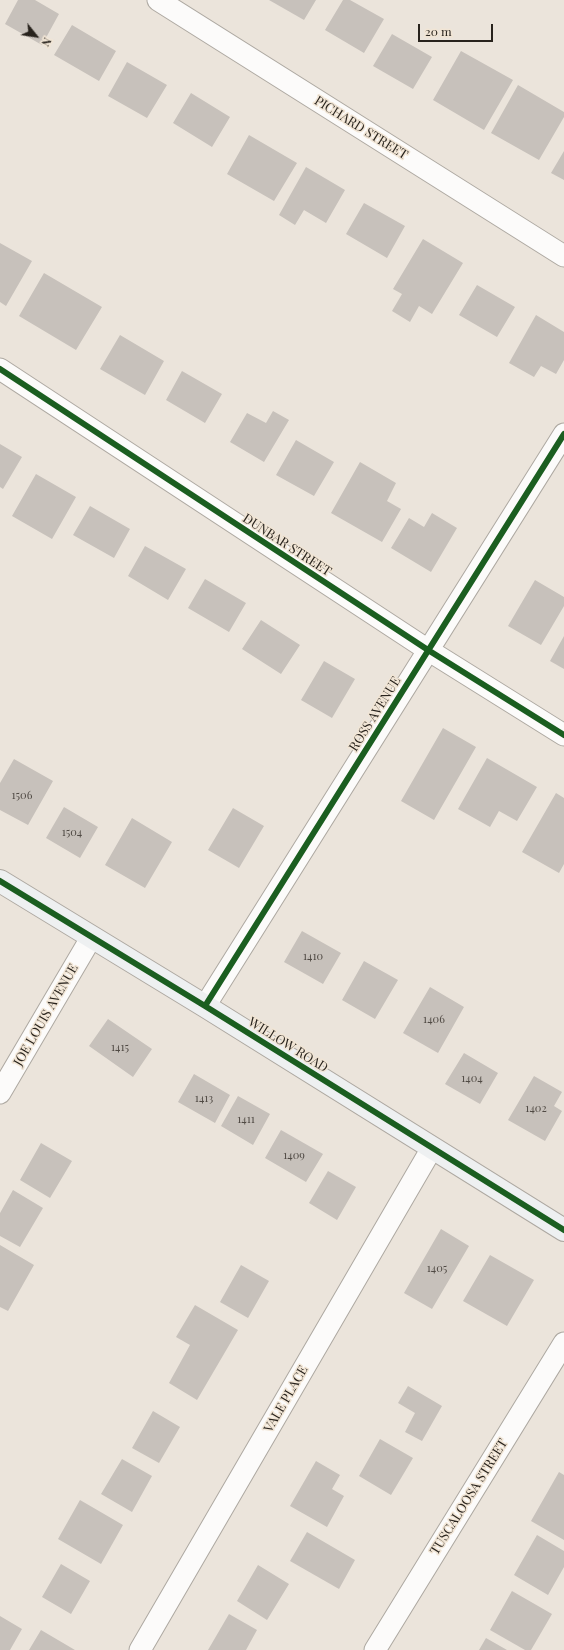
<!DOCTYPE html>
<style>
body{margin:0}
#map{position:relative;width:564px;height:1650px;overflow:hidden;background:#ebe4db;font-family:"Playfair Display",serif}
canvas{display:block}
.north{position:absolute;left:16px;top:16px;width:40px;height:40px;-webkit-text-stroke:3px #f1e5d5;paint-order:stroke;rotate:120deg;font-size:11px;font-weight:700;line-height:16px;text-align:center;color:#28231d}
.north::after{content:'';display:block;margin:auto;width:14px;height:18px;background:#28231d;clip-path:polygon(50% 0,100% 100%,50% 72%,0 100%)}
.scale{position:absolute;left:418px;top:24px;width:75px;height:18px;box-sizing:border-box;border:2px solid #28231d;border-top:0;padding-left:5px;font-size:12px;line-height:14px;white-space:nowrap;color:#28231d;-webkit-text-stroke:3px #f1e5d5;paint-order:stroke}
</style>
<div id="map">
<canvas width="564" height="1650"></canvas>
<div class="north">N</div>
<div class="scale">20 m</div>
</div>
<script>
const ctx = document.querySelector('canvas').getContext('2d');
ctx.lineJoin = 'round';
function paint(path, color) {
  ctx.fillStyle = color;
  ctx.fill(path, 'evenodd');
}
function stroke(path, color, width, dash) {
  ctx.strokeStyle = color;
  ctx.lineWidth = width;
  ctx.lineCap = dash ? 'butt' : 'round';
  ctx.setLineDash(dash || []);
  ctx.stroke(path);
}
function drawText(font, color, halo, rows, align = 'center') {
  ctx.font = font + ' "Playfair Display",serif';
  ctx.lineWidth = 3;
  ctx.setLineDash([]);
  ctx.textBaseline = 'middle';
  ctx.strokeStyle = halo;
  ctx.fillStyle = color;
  for (const [text, x, y, turn = 0] of rows) {
    ctx.save();
    ctx.translate(x, y);
    ctx.rotate((+turn || 0) * Math.PI / 180);
    ctx.textAlign = isNaN(turn) ? turn : align;
    if (halo) ctx.strokeText(text, 0, 0);
    ctx.fillText(text, 0, 0);
    ctx.restore();
  }
}
const building = new Path2D(`
 M18 0H35L59 14 42 45 5 24Z
 M269 0H316L304 20Z
 M343 0H350L384 19 364 53 325 30Z
 M72 25 116 51 99 81 54 55Z
 M392 34 432 57 413 89 373 66Z
 M461 51 513 80 484 130 433 100Z
 M127 62 167 85 147 118 108 96Z
 M518 85 564 112V117L539 160 491 133Z
 M191 93 230 117 212 147 173 123Z
 M249 135 297 163 274 201 227 174Z
 M564 151V180L551 173Z
 M306 167 345 190 326 223 304 210 295 225 279 215Z
 M364 203 405 226 387 258 346 234Z
 M423 239 463 263 432 314 419 306 410 322 392 311 402 294 393 289Z
 M0 243 32 261 6 306 0 302Z
 M44 273 102 307 76 350 19 316Z
 M477 285 515 307 497 337 459 315Z
 M536 315 564 332V360L556 374 541 366 534 377 509 363Z
 M120 335 164 361 145 395 100 369Z
 M182 371 222 394 205 423 166 400Z
 M273 411 289 420 264 462 230 442 247 413 266 423Z
 M296 440 334 462 314 496 276 475Z
 M0 444 22 457 3 489 0 487Z
 M360 462 396 483 387 501 401 509 382 542 331 513Z
 M36 474 76 497 52 539 12 516Z
 M90 506 130 529 114 558 73 535Z
 M432 513 457 528 431 572 391 548 409 518 424 527Z
 M145 546 186 569 168 600 128 576Z
 M205 579 246 603 229 632 188 608Z
 M535 580 564 597V606L541 645 508 626Z
 M261 620 300 645 281 674 242 649Z
 M564 636V669L550 661Z
 M324 661 355 679 332 718 301 700Z
 M443 728 476 747 434 820 401 801Z
 M487 758 537 787 517 821 499 811 490 827 458 809Z
 M14 759 53 781 28 825 0 810V783Z
 M556 793 564 798V864L559 873 522 852Z
 M64 807 98 827 80 858 46 838Z
 M233 808 264 826 239 868 208 850Z
 M132 818 172 842 145 888 105 865Z
 M302 931 341 953 323 984 284 962Z
 M364 961 398 980 375 1019 342 1000Z
 M430 987 464 1007 438 1053 403 1033Z
 M108 1019 152 1049 133 1077 89 1046Z
 M464 1053 498 1073 480 1104 445 1084Z
 M194 1074 230 1095 215 1123 178 1102Z
 M534 1076 562 1092 554 1106 562 1111 545 1141 508 1120Z
 M238 1096 270 1114 253 1145 221 1126Z
 M281 1130 323 1154 306 1182 265 1158Z
 M41 1143 72 1161 50 1198 20 1180Z
 M328 1171 356 1187 337 1220 309 1203Z
 M13 1190 43 1208 20 1247 0 1236V1213Z
 M441 1229 469 1246 432 1309 404 1293Z
 M0 1245 34 1265 8 1311 0 1307Z
 M490 1255 534 1280 507 1326 463 1301Z
 M241 1265 269 1281 248 1318 220 1302Z
 M195 1305 238 1330 197 1400 169 1383 190 1345 176 1337Z
 M408 1386 442 1406 422 1441 405 1432 415 1413 398 1403Z
 M153 1411 180 1427 159 1463 132 1448Z
 M380 1439 413 1458 391 1495 359 1476Z
 M122 1459 152 1476 132 1512 101 1494Z
 M316 1461 340 1475 332 1489 344 1496 327 1527 290 1506Z
 M559 1472 564 1475V1540L531 1521Z
 M80 1500 123 1525 101 1564 58 1539Z
 M307 1532 355 1560 339 1589 290 1561Z
 M537 1535 564 1551V1567L548 1595 514 1575Z
 M61 1564 90 1581 71 1614 42 1597Z
 M258 1565 289 1584 267 1620 237 1601Z
 M512 1591 552 1614 531 1650H525L490 1630Z
 M229 1614 257 1630 246 1650H208Z
 M0 1616 22 1629 10 1650H0Z
 M41 1630 75 1650H29Z
 M486 1638 507 1650H479Z`);
const street = new Path2D(`
 M158 0 564 256
 M0 369 428 650 564 735
 M205 1006 564 434
 M0 1093 91 938
 M140 1650 432 1148
 M375 1650 564 1343`);
const secondary = new Path2D(`
 M0 881 205 1006 564 1230`);
const cycleway = new Path2D(`
 M0 369 428 650 564 735
 M0 881 205 1006 564 1230
 M205 1006 564 434`);
const numberNames = [
 ["1506",22,796],
 ["1504",72,833],
 ["1410",313,957],
 ["1406",434,1020],
 ["1415",120,1048],
 ["1404",472,1079],
 ["1413",204,1099],
 ["1402",536,1109],
 ["1411",246,1120],
 ["1409",294,1156],
 ["1405",437,1269]
];
const streetNames = [
 ["PICHARD STREET",361,128,32],
 ["DUNBAR STREET",287,545,33],
 ["ROSS AVENUE",375,714,-58],
 ["JOE LOUIS AVENUE",46,1015,-60],
 ["WILLOW ROAD",288,1045,32],
 ["VALE PLACE",286,1399,-60],
 ["TUSCALOOSA STREET",469,1497,-58]
];
paint(building, '#c7c1bb');
stroke(street, '#ada8a1', 23);
stroke(secondary, '#ada8a1', 24);
stroke(street, '#fcfbfa', 21);
stroke(secondary, '#eef0f1', 22);
stroke(cycleway, '#1b5e20', 6);
drawText('11px', '#504a44', null, numberNames);
drawText('13px', '#28231d', '#f1e5d5', streetNames);
</script>
